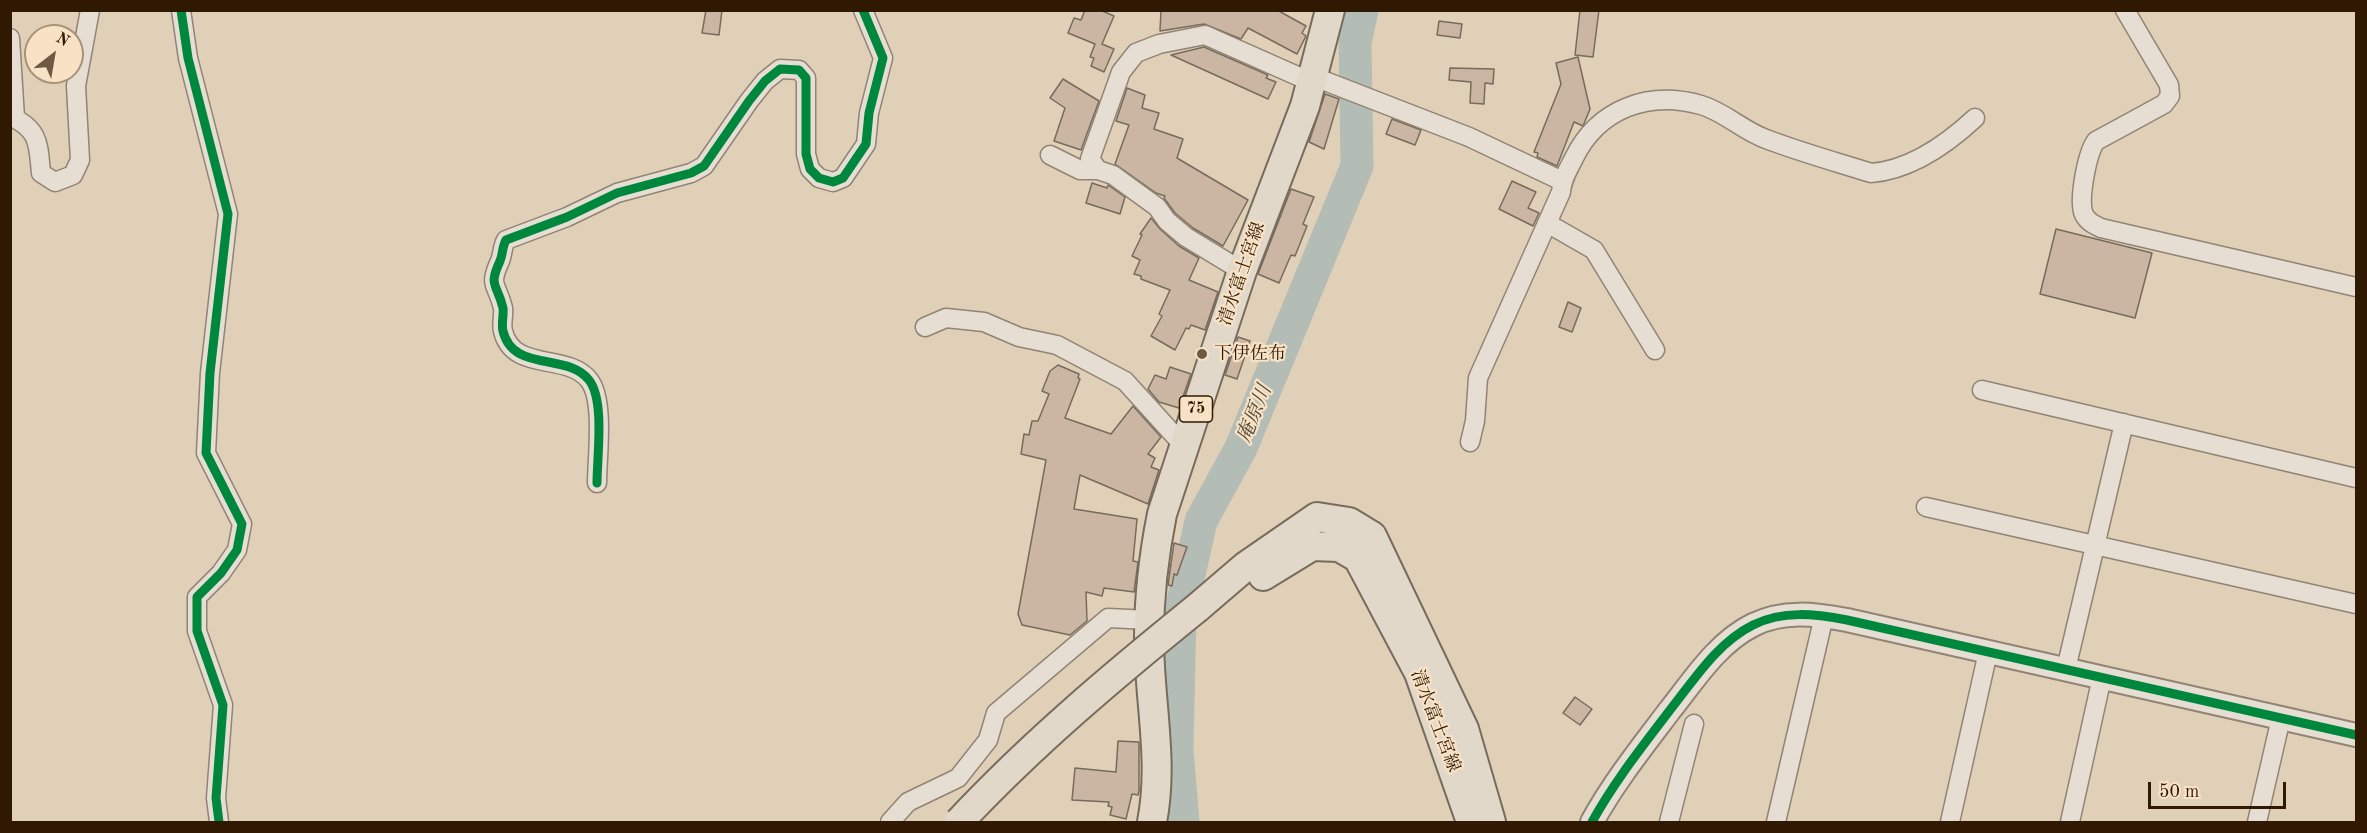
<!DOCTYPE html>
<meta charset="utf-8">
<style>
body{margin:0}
#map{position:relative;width:2367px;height:833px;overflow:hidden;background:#e1d0b8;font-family:"Old Standard TT",serif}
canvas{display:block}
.frame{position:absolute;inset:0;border:12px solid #301902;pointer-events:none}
.north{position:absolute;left:24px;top:24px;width:60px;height:60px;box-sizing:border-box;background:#f7e2c6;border:2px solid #a79278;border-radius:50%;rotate:31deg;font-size:16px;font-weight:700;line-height:24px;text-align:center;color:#301902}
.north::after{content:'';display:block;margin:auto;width:21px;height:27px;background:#6e5942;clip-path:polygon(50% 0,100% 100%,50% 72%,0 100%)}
.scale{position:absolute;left:2148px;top:782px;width:138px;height:27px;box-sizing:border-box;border:3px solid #301902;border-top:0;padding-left:8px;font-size:18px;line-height:21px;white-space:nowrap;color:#301902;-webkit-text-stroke:4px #f7e2c6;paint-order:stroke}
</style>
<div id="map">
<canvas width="2367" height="833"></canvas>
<div class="frame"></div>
<div class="north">N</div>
<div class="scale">50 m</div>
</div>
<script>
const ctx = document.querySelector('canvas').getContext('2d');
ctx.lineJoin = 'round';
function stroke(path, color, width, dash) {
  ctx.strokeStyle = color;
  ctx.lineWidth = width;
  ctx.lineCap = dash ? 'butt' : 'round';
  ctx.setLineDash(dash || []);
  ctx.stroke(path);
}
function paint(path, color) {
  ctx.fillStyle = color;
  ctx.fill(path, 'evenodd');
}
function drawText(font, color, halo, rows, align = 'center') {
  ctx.font = font + ' "Old Standard TT","Noto Serif JP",serif';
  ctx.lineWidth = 4.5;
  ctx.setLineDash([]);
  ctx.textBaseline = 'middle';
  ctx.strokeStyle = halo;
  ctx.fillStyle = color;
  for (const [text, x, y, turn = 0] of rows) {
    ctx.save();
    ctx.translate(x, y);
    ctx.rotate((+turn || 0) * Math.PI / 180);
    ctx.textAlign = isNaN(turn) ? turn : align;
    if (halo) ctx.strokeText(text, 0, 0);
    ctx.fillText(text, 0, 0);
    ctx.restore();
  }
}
const river = new Path2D(`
 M1183 822 1177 749 1180 615 1201 521 1241 448 1357 166 1355 43 1362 10`);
const building = new Path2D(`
 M706 10H722L719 35 702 33Z
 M1085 10H1100L1114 16 1102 44 1114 49 1104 72 1091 66 1094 58 1090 57 1095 44 1068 33 1074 18 1081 20Z
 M1161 10H1277L1306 26 1302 33 1306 36 1297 54 1248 28 1241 39 1204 24 1160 31Z
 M1580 10H1599L1593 57 1575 55Z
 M1439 21 1462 24 1460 38 1437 35Z
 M1204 47 1268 75 1266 78 1276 82 1268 99 1171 55Z
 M1578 57 1590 109 1583 126 1574 122 1557 166 1537 157 1538 153 1534 152 1561 84 1556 63Z
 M1450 68 1494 69 1493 84 1485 83 1484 104 1470 103 1471 82 1449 80Z
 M1063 79 1099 101 1081 150 1054 141 1065 108 1050 98Z
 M1127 88 1145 95 1142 108 1159 113 1154 129 1183 139 1177 158 1248 200 1223 246 1193 228 1175 213 1164 198 1165 196 1156 193 1115 164 1129 125 1116 121Z
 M1325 94 1339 99 1324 149 1309 142Z
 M1392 119 1421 130 1415 145 1386 134Z
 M1512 181 1536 192 1528 208 1539 213 1533 226 1499 209Z
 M1092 183 1107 188 1108 185 1125 197 1120 214 1086 203Z
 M1291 189 1314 197 1303 224 1307 226 1295 256 1291 255 1279 283 1258 274Z
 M1151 218 1160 229 1179 246 1199 258 1189 280 1218 292 1205 330 1191 325 1189 329 1186 328 1175 350 1151 336 1162 316 1159 314 1170 290 1141 279V276L1134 274 1140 260 1132 256 1142 235 1140 234Z
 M2056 229 2152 253 2135 318 2040 294Z
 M1568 302 1581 308 1572 332 1559 327Z
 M1238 337 1250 341 1237 379 1225 375Z
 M1058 365 1079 374 1078 378 1080 379 1065 418 1111 434 1133 406 1161 437 1148 454 1155 458 1151 467 1159 470 1148 504 1080 475 1074 509 1137 519 1133 561 1138 562 1134 592 1104 588 1102 596 1086 592 1087 621 1070 635 1022 625 1018 614 1046 460 1021 454 1024 434 1029 435 1032 421H1038L1049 394 1042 391 1050 371Z
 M1170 367 1191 374 1179 408 1159 402 1148 389 1155 375 1166 379Z
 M1174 543 1187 547 1177 575 1174 574 1172 586 1168 585Z
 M1575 697 1592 709 1580 725 1563 713Z
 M1118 741 1139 742V791L1138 795 1132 794 1126 819 1110 815 1112 807 1108 806 1109 802 1072 800 1075 768 1116 772Z`);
const minor = new Path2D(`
 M181 10 188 58 228 214 210 373 206 453 242 524 237 550 221 573 197 597V631L223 705 216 798 219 822
 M2125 10 2169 85 2170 96 2164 104 2096 141C2087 153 2079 197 2083 212 2086 221 2093 224 2101 228L2356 287
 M10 38 15 118
 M1312 76 1469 137 1562 181
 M10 116C40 130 38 144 41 173L55 182 73 175 80 160 76 86 90 10
 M1050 155 1080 170H1098L1113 175 1157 207 1167 221 1186 237 1242 271
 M1098 170 1090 159 1121 72 1136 53 1159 44 1205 35 1311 82
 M1547 223 1594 250 1655 350
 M925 327 946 318 984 322 1019 337 1057 345 1125 381 1184 446
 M1982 390 2356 478
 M1470 442 1475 421 1478 378 1561 192C1562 179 1568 170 1574 158 1598 109 1648 90 1701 105 1725 112 1743 131 1766 139 1800 152 1836 162 1871 173 1910 170 1947 144 1975 118
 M597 483C597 457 605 400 589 380 567 352 513 373 503 331 501 324 504 315 503 308 497 283 488 287 500 261 503 254 502 247 506 240L567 217 617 193 691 173 704 166 749 101 765 81 780 69 799 70 806 78V154L810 169 819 178 833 182 843 178 866 144 869 113 883 58 863 10
 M1926 507 2356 604
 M2066 669 2124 423
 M890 822 908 802 958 778 988 740 996 713 1108 618 1150 620
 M1669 822 1694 724
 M1776 822 1824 616
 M1950 822 1988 652
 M2070 822 2102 677
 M2257 822 2281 718`);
const tertiary = new Path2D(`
 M1592 822C1614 782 1642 747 1670 710 1694 680 1717 643 1753 625 1783 610 1815 614 1847 620L2356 735`);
const primary = new Path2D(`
 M1263 576 1312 546 1339 547 1358 558 1419 673 1471 822
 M1197 608 1246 566 1317 517 1349 522 1372 536 1464 729 1491 822
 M1152 822C1164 761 1149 700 1149 638 1149 597 1154 554 1162 514L1242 271 1305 106 1330 10`);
const primaryBridge = new Path2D(`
 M959 822C1032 744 1113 676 1197 608`);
const cycleway = new Path2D(`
 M181 10 188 58 228 214 210 373 206 453 242 524 237 550 221 573 197 597V631L223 705 216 798 219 822
 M597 483C597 457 605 400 589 380 567 352 513 373 503 331 501 324 504 315 503 308 497 283 488 287 500 261 503 254 502 247 506 240L567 217 617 193 691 173 704 166 749 101 765 81 780 69 799 70 806 78V154L810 169 819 178 833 182 843 178 866 144 869 113 883 58 863 10
 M1592 822C1614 782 1642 747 1670 710 1694 680 1717 643 1753 625 1783 610 1815 614 1847 620L2356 735`);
const markers = [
 [1202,354,6,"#6e5942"]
];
const shields = [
 [1196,409,33]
];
const shieldNames = [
 ["75",1196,409]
];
const streetNames = [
 ["清水富士宮線",1242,274,-71],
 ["清水富士宮線",1435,721,69]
];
const poiNames = [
 ["下伊佐布",1214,354]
];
const waterNames = [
 ["庵原川",1255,414,-68]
];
stroke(river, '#b4bdb5', 33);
paint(building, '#cab6a2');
stroke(building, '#776b5c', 1.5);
stroke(minor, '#918474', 21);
stroke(tertiary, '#918474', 26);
stroke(primary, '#776b5c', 32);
stroke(minor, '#e6ded2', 18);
stroke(tertiary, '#e6ded2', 22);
stroke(primary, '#e2d8ca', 28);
stroke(primaryBridge, '#776b5c', 32, []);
stroke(primaryBridge, '#e2d8ca', 28);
stroke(cycleway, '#00873e', 9);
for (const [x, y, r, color] of markers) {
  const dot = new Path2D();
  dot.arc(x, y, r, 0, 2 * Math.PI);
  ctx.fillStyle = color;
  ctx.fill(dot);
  stroke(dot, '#f7e2c6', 2);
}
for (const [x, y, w] of shields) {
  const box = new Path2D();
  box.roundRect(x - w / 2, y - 13, w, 26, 4.5);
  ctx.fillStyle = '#f7e2c6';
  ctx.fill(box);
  stroke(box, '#301902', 1.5);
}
drawText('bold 16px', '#301902', null, shieldNames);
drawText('18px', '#301902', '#f7e2c6', streetNames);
drawText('18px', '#301902', '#f7e2c6', poiNames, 'left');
drawText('italic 20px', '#524837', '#f7e2c6', waterNames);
</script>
